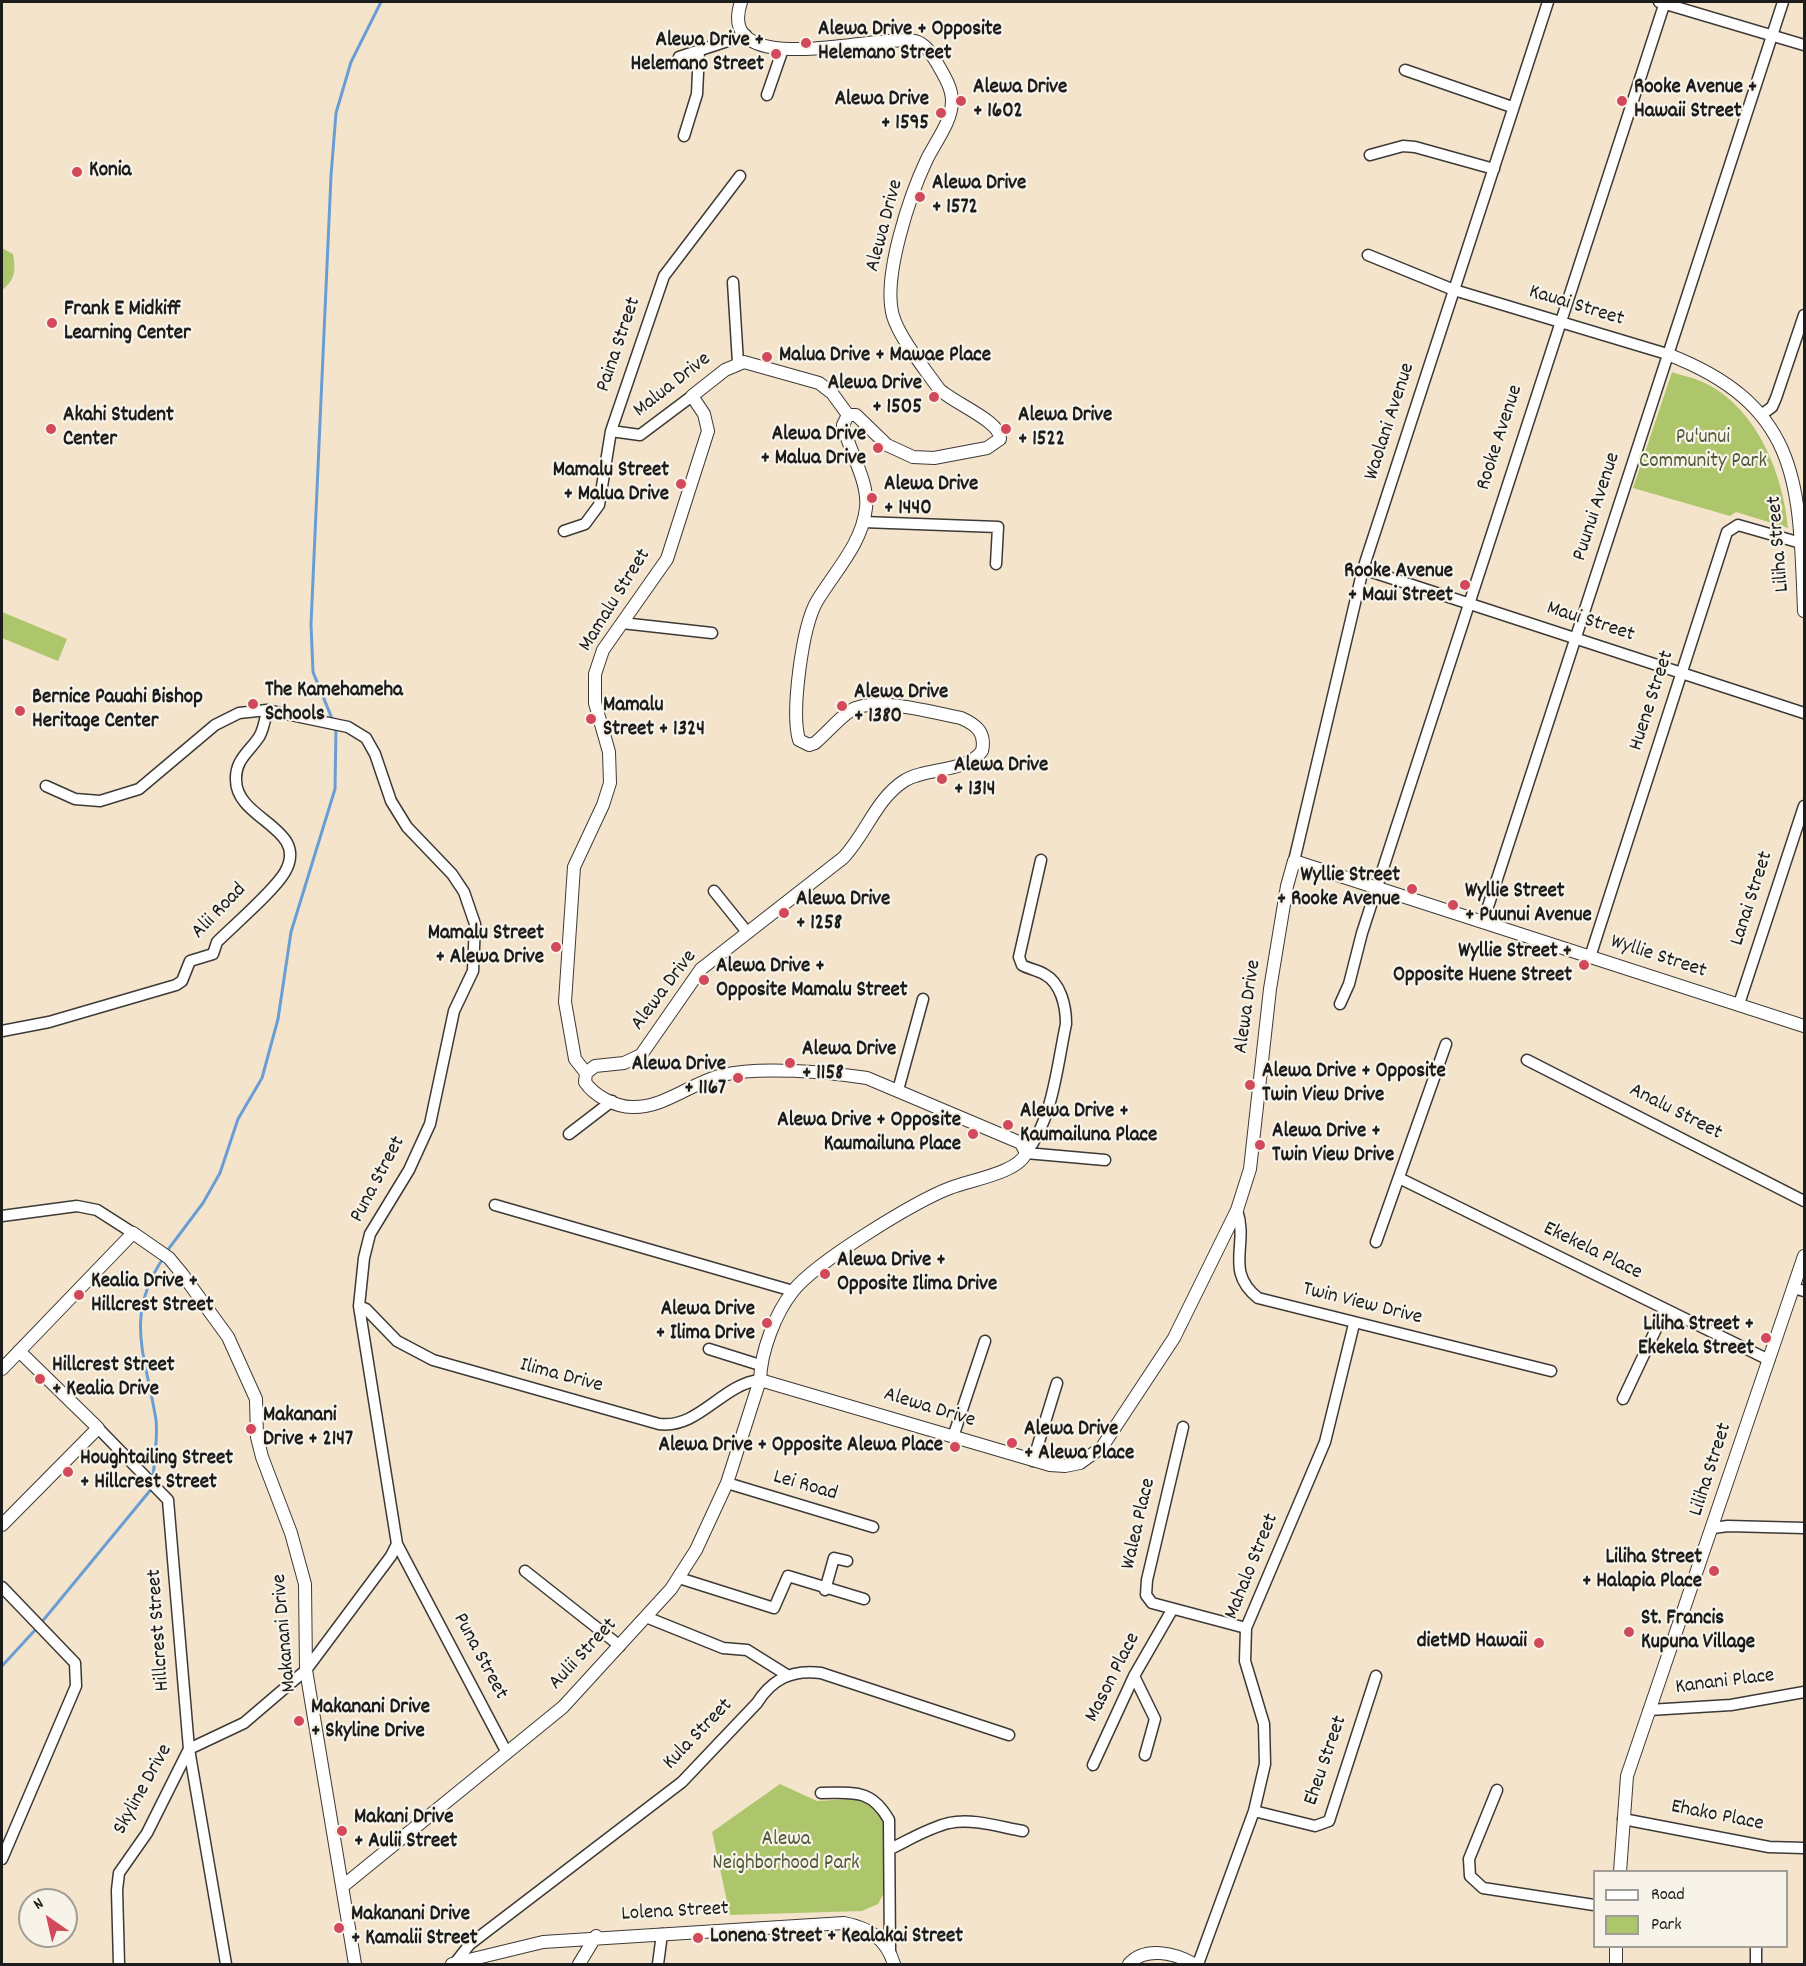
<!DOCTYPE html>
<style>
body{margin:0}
#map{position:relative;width:1806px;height:1966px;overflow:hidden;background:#f5e4cc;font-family:Dekko,sans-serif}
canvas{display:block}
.frame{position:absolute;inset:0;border:3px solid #1c1c1c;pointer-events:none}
.legend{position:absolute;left:1593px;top:1870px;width:195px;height:78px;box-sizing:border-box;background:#f7f3e8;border:2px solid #9f9d96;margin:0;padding:8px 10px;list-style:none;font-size:18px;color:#1c1c1c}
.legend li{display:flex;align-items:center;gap:12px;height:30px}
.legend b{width:30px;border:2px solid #9f9d96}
.north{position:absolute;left:18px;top:1888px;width:60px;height:60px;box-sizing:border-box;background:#f7f3e8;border:2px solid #9f9d96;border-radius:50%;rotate:326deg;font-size:16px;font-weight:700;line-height:24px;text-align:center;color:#1c1c1c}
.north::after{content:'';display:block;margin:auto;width:21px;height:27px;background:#d1495b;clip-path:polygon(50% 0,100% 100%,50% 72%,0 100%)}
</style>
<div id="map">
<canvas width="1806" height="1966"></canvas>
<div class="frame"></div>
<ul class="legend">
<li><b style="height:8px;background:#fff"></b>Road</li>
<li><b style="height:16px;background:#aec66b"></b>Park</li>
</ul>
<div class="north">N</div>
</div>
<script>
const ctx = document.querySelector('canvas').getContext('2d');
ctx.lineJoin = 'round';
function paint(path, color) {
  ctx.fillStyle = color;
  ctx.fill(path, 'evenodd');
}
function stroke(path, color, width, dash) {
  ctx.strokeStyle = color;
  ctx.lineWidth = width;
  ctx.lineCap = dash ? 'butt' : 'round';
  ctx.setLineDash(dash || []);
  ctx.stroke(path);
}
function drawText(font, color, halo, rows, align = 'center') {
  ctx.font = font + ' Dekko,sans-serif';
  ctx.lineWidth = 4.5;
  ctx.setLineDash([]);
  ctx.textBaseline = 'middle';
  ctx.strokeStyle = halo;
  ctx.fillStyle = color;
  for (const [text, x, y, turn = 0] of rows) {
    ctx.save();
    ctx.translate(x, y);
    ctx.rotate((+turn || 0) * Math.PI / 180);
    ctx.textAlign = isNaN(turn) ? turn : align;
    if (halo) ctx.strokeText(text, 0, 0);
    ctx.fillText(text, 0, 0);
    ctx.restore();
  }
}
const green = new Path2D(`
 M2 248 13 254C16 271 15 280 2 290Z
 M1672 372C1683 376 1696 378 1707 384 1758 410 1783 475 1788 528L1736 512 1730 516 1633 488Z
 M2 612 67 639 58 661 2 638Z
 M780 1784 817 1801 867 1798 885 1815V1891L878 1904 862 1911 730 1915 712 1832Z`);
const stream = new Path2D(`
 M333 721 313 672 311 624 331 176 336 113 351 62 381 2
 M167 1251 203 1203 220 1173 238 1119 262 1078 278 1019 291 932 335 789 336 727
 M153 1480C154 1461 158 1439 156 1420 146 1356 123 1317 164 1257
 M41 1623 153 1487
 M2 1666 37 1628`);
const minor = new Path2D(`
 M1659 2 1804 45
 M679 57 746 35
 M1405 70 1512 107
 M767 95 783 49
 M684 136 697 94 699 51
 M1370 155 1403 146 1415 147 1494 169
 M1368 255 1454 290 1667 354
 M733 282 738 363
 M1761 415 1772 407 1776 398 1804 315
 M611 431 640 435 692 396
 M863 522 998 527 996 564
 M564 531 585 524 599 505 611 431 664 276 740 176
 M1363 569 1804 713
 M622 623 712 633
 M46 786 75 799 100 801 139 789 215 725 239 713 267 710 348 727 366 738 375 754 391 801 407 827 452 874 464 892 475 924 473 971 454 1011 430 1124 409 1170 370 1234 364 1258 359 1306 397 1544 507 1753
 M1294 861 1363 569 1548 2
 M714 891 747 932
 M1483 922 1783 2
 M1590 957 1727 532 1738 525 1801 543
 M1340 1004 1349 984 1362 933 1665 2
 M1739 1004 1804 806
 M2 1031 49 1022 176 985 182 981 190 961 213 954 217 942C234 925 274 891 285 872 310 828 236 820 236 780 235 760 249 752 259 737 264 729 265 719 267 710
 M1527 1060 1804 1201
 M898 1090 923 999
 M569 1134 612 1101
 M1026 1153C1053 1119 1057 1066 1066 1024 1066 1006 1061 983 1044 974 1037 970 1029 969 1022 965L1019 957 1041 860
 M1026 1153 1105 1160
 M1399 1178 1769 1360
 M495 1205 793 1291
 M1237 1210C1249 1245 1224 1271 1258 1298L1551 1371
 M2 1216 77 1206 97 1210 133 1233
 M1376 1242 1446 1044
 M1794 1288 1804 1291
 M359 1306 366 1309 397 1341 433 1360 659 1424C699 1429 722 1384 760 1380
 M709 1349 760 1365
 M1623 1399 1665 1310
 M1183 1427 1147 1580 1146 1595 1152 1603 1246 1628
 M98 1428 168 1500 189 1749 226 1964
 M953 1437 985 1341
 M1033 1461 1057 1383
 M727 1483 873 1527
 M1713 1528 1728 1526 1804 1528
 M525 1571 620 1646
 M679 1578 774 1608 788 1576 864 1599
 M2 1587 75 1663 76 1686 2 1859
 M825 1590 834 1558 847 1561
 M646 1617 723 1648 747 1650 787 1675
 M1134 1676 1155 1719 1145 1755
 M1649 1710 1731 1705 1804 1692
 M1093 1765 1134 1676 1172 1610
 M1497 1790 1469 1859 1470 1876 1483 1888 1594 1905
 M821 1793C853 1793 871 1788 889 1820L890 1953
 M1254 1811 1315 1826 1329 1821 1376 1676
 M1623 1819 1769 1847 1804 1848
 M890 1849C909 1840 928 1828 949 1823 973 1818 1000 1827 1023 1831
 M1756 1946V1964
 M455 1963 470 1944 682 1782 757 1703C772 1679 792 1669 821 1673L1009 1735
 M119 1964 117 1890 119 1873 147 1833 189 1749 244 1723 306 1670 391 1556 397 1544
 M658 1964 662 1934
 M1198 1964 1254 1811 1265 1764 1264 1724 1245 1661 1246 1628 1325 1442 1354 1324`);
const tertiary = new Path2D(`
 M741 2C714 83 881 33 915 41 926 44 931 54 937 63 943 74 952 87 952 101 952 121 936 141 927 159 910 195 882 277 893 316 900 339 925 369 939 389 953 403 1001 421 1000 439L987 448 934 458 913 457 887 445 856 415H848
 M1667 354C1802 406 1799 485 1804 611
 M586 1073 575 1059 565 1002 574 867 603 805 610 783 609 752 595 703V674L603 650 667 559 708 431 704 414 692 396 725 370 744 362 819 383 832 393 848 415
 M2 1369 133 1233 169 1258 183 1275 228 1337 256 1399 257 1437 262 1457 291 1533 305 1584 306 1670 355 1964
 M760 1380 1050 1465 1065 1466 1080 1463 1102 1447 1174 1338 1237 1210 1250 1169 1270 989 1287 886 1294 861 1804 1026
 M2 1525 98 1428 19 1351
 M1620 1872 1627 1776 1804 1256
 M343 1886 563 1707 671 1589 696 1550 727 1483 760 1380C761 1351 775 1314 793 1291 816 1262 914 1202 950 1188 970 1180 1018 1173 1026 1153L1021 1143 867 1078C827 1072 761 1066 722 1075 691 1083 664 1108 632 1107 616 1107 594 1096 585 1082L586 1073 595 1066 624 1063 641 1055 701 969 843 858C866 834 876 799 904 781 926 767 966 773 982 751 986 733 977 725 961 718 934 713 873 695 850 711 838 719 827 733 815 743L809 745 799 740C791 712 802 627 817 601 835 571 862 544 866 508 869 481 849 451 843 425L848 415
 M452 1964 543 1942 844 1923C869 1928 886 1938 894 1964
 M579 1964 596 1936
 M1129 1964C1145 1946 1175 1953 1194 1964
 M1616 1964V1946`);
const markers = [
 [806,43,6,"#d1495b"],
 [776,54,6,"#d1495b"],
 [961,101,6,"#d1495b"],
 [1622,101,6,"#d1495b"],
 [941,113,6,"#d1495b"],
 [77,172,6,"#d1495b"],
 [920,197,6,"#d1495b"],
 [52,323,6,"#d1495b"],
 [767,357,6,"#d1495b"],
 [934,397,6,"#d1495b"],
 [51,429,6,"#d1495b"],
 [1006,429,6,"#d1495b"],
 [878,448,6,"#d1495b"],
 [681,484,6,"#d1495b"],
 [872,498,6,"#d1495b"],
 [1465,585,6,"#d1495b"],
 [253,704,6,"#d1495b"],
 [842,706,6,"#d1495b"],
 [20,711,6,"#d1495b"],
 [591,719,6,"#d1495b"],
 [942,779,6,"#d1495b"],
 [1412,889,6,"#d1495b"],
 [1453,905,6,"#d1495b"],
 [784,913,6,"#d1495b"],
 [556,947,6,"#d1495b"],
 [1584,965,6,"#d1495b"],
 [704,980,6,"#d1495b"],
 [790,1063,6,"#d1495b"],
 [738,1078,6,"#d1495b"],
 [1250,1085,6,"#d1495b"],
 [1008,1125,6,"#d1495b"],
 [973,1134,6,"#d1495b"],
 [1260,1145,6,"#d1495b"],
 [825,1274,6,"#d1495b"],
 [79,1295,6,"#d1495b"],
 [767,1323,6,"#d1495b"],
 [1766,1338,6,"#d1495b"],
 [40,1379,6,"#d1495b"],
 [251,1429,6,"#d1495b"],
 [1012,1443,6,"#d1495b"],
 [955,1447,6,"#d1495b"],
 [68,1472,6,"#d1495b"],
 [1714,1571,6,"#d1495b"],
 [1629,1632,6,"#d1495b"],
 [1539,1643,6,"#d1495b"],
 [299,1721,6,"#d1495b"],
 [342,1831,6,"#d1495b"],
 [339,1928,6,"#d1495b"],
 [698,1938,6,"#d1495b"]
];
const poiNames = [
 ["Alewa Drive + Opposite",818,31],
 ["Helemano Street",818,55],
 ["Alewa Drive +",764,42,"right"],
 ["Helemano Street",764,66,"right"],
 ["Alewa Drive",973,89],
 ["+ 1602",973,113],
 ["Rooke Avenue +",1634,89],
 ["Hawaii Street",1634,113],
 ["Alewa Drive",929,101,"right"],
 ["+ 1595",929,125,"right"],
 ["Konia",89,172],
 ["Alewa Drive",932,185],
 ["+ 1572",932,209],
 ["Frank E Midkiff",64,311],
 ["Learning Center",64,335],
 ["Malua Drive + Mawae Place",779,357],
 ["Alewa Drive",922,385,"right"],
 ["+ 1505",922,409,"right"],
 ["Akahi Student",63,417],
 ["Center",63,441],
 ["Alewa Drive",1018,417],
 ["+ 1522",1018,441],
 ["Alewa Drive",866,436,"right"],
 ["+ Malua Drive",866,460,"right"],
 ["Mamalu Street",669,472,"right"],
 ["+ Malua Drive",669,496,"right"],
 ["Alewa Drive",884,486],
 ["+ 1440",884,510],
 ["Rooke Avenue",1453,573,"right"],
 ["+ Maui Street",1453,597,"right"],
 ["The Kamehameha",265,692],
 ["Schools",265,716],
 ["Alewa Drive",854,694],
 ["+ 1380",854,718],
 ["Bernice Pauahi Bishop",32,699],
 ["Heritage Center",32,723],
 ["Mamalu",603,707],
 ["Street + 1324",603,731],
 ["Alewa Drive",954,767],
 ["+ 1314",954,791],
 ["Wyllie Street",1400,877,"right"],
 ["+ Rooke Avenue",1400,901,"right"],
 ["Wyllie Street",1465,893],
 ["+ Puunui Avenue",1465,917],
 ["Alewa Drive",796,901],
 ["+ 1258",796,925],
 ["Mamalu Street",544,935,"right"],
 ["+ Alewa Drive",544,959,"right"],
 ["Wyllie Street +",1572,953,"right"],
 ["Opposite Huene Street",1572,977,"right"],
 ["Alewa Drive +",716,968],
 ["Opposite Mamalu Street",716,992],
 ["Alewa Drive",802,1051],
 ["+ 1158",802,1075],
 ["Alewa Drive",726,1066,"right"],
 ["+ 1167",726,1090,"right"],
 ["Alewa Drive + Opposite",1262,1073],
 ["Twin View Drive",1262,1097],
 ["Alewa Drive +",1020,1113],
 ["Kaumailuna Place",1020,1137],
 ["Alewa Drive + Opposite",961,1122,"right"],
 ["Kaumailuna Place",961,1146,"right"],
 ["Alewa Drive +",1272,1133],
 ["Twin View Drive",1272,1157],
 ["Alewa Drive +",837,1262],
 ["Opposite Ilima Drive",837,1286],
 ["Kealia Drive +",91,1283],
 ["Hillcrest Street",91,1307],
 ["Alewa Drive",755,1311,"right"],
 ["+ Ilima Drive",755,1335,"right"],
 ["Liliha Street +",1754,1326,"right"],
 ["Ekekela Street",1754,1350,"right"],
 ["Hillcrest Street",52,1367],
 ["+ Kealia Drive",52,1391],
 ["Makanani",263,1417],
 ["Drive + 2147",263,1441],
 ["Alewa Drive",1024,1431],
 ["+ Alewa Place",1024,1455],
 ["Alewa Drive + Opposite Alewa Place",943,1447,"right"],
 ["Houghtailing Street",80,1460],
 ["+ Hillcrest Street",80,1484],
 ["Liliha Street",1702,1559,"right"],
 ["+ Halapia Place",1702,1583,"right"],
 ["St. Francis",1641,1620],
 ["Kupuna Village",1641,1644],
 ["dietMD Hawaii",1527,1643,"right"],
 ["Makanani Drive",311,1709],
 ["+ Skyline Drive",311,1733],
 ["Makani Drive",354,1819],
 ["+ Aulii Street",354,1843],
 ["Makanani Drive",351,1916],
 ["+ Kamalii Street",351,1940],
 ["Lonena Street + Kealakai Street",710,1938]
];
const streetNames = [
 ["Alewa Drive",886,226,-75],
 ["Kauai Street",1576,307,17],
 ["Paina Street",620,345,-71],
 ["Malua Drive",673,386,-38],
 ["Waolani Avenue",1391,422,-72],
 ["Rooke Avenue",1501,438,-72],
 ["Puunui Avenue",1598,507,-72],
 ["Liliha Street",1780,544,-95],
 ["Mamalu Street",616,601,-58],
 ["Maui Street",1590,623,18],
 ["Huene Street",1653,701,-72],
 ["Lanai Street",1753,899,-72],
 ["Alii Road",220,912,-46],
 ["Wyllie Street",1658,958,18],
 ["Alewa Drive",665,991,-53],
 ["Alewa Drive",1249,1007,-82],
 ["Analu Street",1675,1113,27],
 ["Puna Street",379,1180,-62],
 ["Ekekela Place",1592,1252,26],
 ["Twin View Drive",1362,1305,14],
 ["Ilima Drive",561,1377,15],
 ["Alewa Drive",929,1409,17],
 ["Liliha Street",1712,1470,-72],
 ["Lei Road",805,1487,16],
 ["Walea Place",1140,1524,-77],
 ["Mahalo Street",1253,1567,-68],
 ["Hillcrest Street",160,1630,-94],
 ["Makanani Drive",286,1633,-95],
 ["Aulii Street",584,1655,-47],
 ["Puna Street",479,1657,62],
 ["Mason Place",1114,1678,-63],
 ["Kanani Place",1725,1683,-7],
 ["Kula Street",699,1735,-46],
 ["Eheu Street",1327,1761,-71],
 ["Skyline Drive",144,1790,-61],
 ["Ehako Place",1717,1817,11],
 ["Lolena Street",675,1913,-3]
];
const parkNames = [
 ["Pu'unui",1703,439],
 ["Community Park",1703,463],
 ["Alewa",786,1841],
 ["Neighborhood Park",786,1865]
];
paint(green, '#aec66b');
stroke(stream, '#699ed5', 3);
stroke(minor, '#3d3a36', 13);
stroke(tertiary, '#3d3a36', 14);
stroke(minor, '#fff', 10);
stroke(tertiary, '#fff', 12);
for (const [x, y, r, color] of markers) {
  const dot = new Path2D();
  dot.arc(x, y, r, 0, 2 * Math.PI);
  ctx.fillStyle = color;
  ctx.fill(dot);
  stroke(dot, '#f7f3e8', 2);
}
drawText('bold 21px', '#1c1c1c', '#f7f3e8', poiNames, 'left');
drawText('21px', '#1c1c1c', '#f7f3e8', streetNames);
drawText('21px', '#4f5838', '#f7f3e8', parkNames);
</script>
